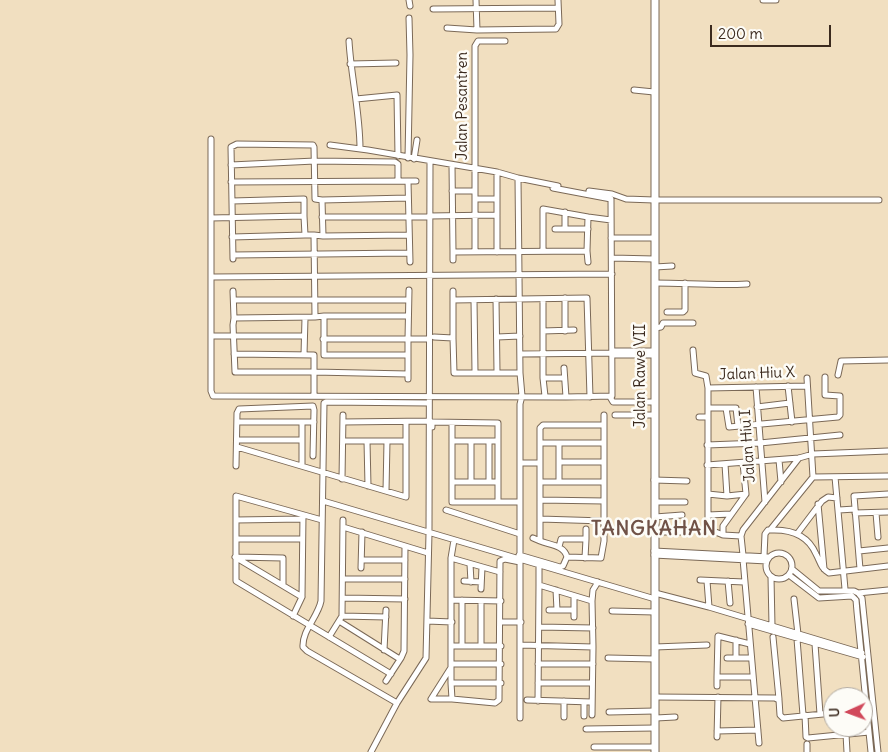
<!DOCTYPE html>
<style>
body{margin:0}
#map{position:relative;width:888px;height:752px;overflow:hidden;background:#f1dfc0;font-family:Delius,sans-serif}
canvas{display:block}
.north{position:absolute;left:823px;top:687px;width:50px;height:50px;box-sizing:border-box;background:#fdfcf7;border:1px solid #afa8a0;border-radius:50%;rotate:268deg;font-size:14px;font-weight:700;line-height:20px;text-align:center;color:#3b2a1e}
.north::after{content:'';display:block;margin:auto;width:18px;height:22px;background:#d1495b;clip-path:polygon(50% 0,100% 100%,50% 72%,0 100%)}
.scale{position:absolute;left:710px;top:25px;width:121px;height:22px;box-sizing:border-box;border:2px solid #3b2a1e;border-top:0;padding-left:6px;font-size:15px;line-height:18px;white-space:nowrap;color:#3b2a1e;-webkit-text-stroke:4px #fdfcf7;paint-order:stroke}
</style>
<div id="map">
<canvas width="888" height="752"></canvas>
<div class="north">U</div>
<div class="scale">200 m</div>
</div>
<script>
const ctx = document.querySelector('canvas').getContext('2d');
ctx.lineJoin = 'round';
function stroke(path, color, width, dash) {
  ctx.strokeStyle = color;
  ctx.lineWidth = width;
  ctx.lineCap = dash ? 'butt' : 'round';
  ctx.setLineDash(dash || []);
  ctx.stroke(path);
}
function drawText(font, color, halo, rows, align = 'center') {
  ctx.font = font + ' Delius,sans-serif';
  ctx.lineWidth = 5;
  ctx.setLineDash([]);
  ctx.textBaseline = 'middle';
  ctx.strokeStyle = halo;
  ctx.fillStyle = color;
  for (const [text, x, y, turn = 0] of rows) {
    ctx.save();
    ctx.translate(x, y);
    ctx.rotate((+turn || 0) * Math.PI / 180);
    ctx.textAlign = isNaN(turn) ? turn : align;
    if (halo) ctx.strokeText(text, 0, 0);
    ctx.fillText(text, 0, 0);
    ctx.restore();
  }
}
const minor = new Path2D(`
 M409 0 410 6
 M476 0 477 30
 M763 0H776
 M433 9 558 8
 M447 28 477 30 556 29 559 24 558 0
 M349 41C351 77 360 112 360 149
 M350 64 396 63
 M634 90 654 92
 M356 99 397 95 398 156
 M211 139V391L213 396H215L566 397 612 396 611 199 553 188
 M330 145 368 150 497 172 518 178 558 186
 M408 158 410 55 409 18
 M414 159 417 140
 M231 165 315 161 395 162 398 164V181
 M452 165 453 252 587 251 588 217 543 209V251
 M497 172V252
 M518 178 520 373 522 396 520 404V718
 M408 181H416
 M231 182 408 181 410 262
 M452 191H474
 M589 191 612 194 626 199 654 200H879
 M475 199H497
 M322 200 408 198
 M232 201 304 199V216
 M565 212V229
 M429 216 497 215
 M322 217H429
 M588 217 611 220
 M211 218 304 216 305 235H314
 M555 229H588
 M323 236 409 235
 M232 237 305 235
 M611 238H655
 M587 251 588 262
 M453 252V260
 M475 252V46L478 41H505
 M233 255 409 253
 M612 258 654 259
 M233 259 231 147 237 144 313 145 314 147 315 199 322 200 323 236 314 235 315 317 324 316V355H408
 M655 267 672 266
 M212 277 612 274
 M655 283C686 283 716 286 747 284
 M233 291 234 318
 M453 291V338
 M496 299 497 372
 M234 300H408
 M453 300 587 298 590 397
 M474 300 475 372
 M543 300V378L545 396
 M667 312H683L685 310V283
 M324 316H407
 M655 328 661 327 663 323H693
 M543 331 574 330
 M565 331V298
 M212 336H304
 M434 337 453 338 454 373H520
 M497 337 520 336
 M323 339H408L409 290
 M693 350 695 373 706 376 708 388V529L723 535 741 536
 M613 351H655
 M234 354 314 355V372L408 374
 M520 354 613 353
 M304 355 305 318
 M613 355H655
 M564 368 566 397
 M838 375 841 361 888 360
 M543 378H564
 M807 378 813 477 888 476
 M408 379V339H429
 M788 386 792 422
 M756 387 765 502
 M708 388 807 386
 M314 396V372H235L233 325 234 318 315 317
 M610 397 613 402H655
 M757 407 790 403
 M708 408H726L729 427 838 417 840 415V396L825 395V377
 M726 408H736L738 426
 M615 415H655
 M699 417H708
 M237 422H314
 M302 422V466
 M343 422 429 421
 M452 423V502H520
 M432 427V422L498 423V502
 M237 440H302
 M343 441H406
 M367 441 368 486
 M452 441H498
 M540 443H604
 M707 445 760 443 840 435
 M237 447 406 497V422
 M779 460 781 482
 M559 462H604
 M520 463H540
 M707 465 799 458 813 454 888 451
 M236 466 237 413 239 409 313 406 314 410 313 456
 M835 477 845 589
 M342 479 343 415
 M654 480 687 481
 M452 482H498
 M471 482V441
 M489 482V441
 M540 482H604
 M559 482V443
 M386 491 387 441
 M708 494 727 496 725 464
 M727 496 746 494
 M540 500 604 501
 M323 501 655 599
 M655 502H685
 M818 504 824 569
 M446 510 520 534
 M839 510 855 509
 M855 513 888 512
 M876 513 878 537
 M708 515 731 514
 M655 517 682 515
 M540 519 604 521
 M236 520 303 519
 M322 520 236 496V581L391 674
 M343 527 428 553
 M770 530C790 529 808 535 816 554 820 561 821 569 829 573L888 566
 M655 532H681
 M797 534 822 501 828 497 837 498
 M723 535V526L746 494 743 463
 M533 538 540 541
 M236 539H302
 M586 539V529
 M559 547 561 539H586L585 558
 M654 551 769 557
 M859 551 888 548
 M766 566a13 13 0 1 1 26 0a13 13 0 1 1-26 0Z
 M519 555 560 567 563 566 567 557 601 558 604 541V415
 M654 555 767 561
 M743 555 741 536 743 530 799 458
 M764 556 765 534 768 530H770L813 477
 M235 557 302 597
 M236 557 283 558V585
 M567 557C564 545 550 545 540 541V428L543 425H604
 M451 558 500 572
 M743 559 759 743
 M362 560H405
 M470 564 471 582
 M539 565V585
 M361 568 362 532
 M792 569 819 591H854L858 593 862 598 878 752
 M860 569 854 496 888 494
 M789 575 819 598 852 596 856 600 857 612 871 752
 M771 577 772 626
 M343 579H405
 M700 580 744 582
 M464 581 481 582
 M707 581 709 607
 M728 581 730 603
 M481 589 482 567
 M556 590 557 610
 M655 593 709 607 862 653
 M858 593 888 590
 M574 596V617
 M343 598 405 599
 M794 599 798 634
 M452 600 501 601
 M462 600V646
 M592 601 593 590 598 582
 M549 610H573
 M612 611 655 612
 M293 616 302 597 303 515
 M342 616 386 617
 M339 621 398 658H401L404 651 405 546
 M427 621 452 622
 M501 622H521
 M748 624 863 657
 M539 627 593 628
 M329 637 342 616 343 520
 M773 637 779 699
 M797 639 803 715
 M736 640V658
 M750 644 718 636 717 677H753
 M815 644 820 714
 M521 645 593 647
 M451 646H501
 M481 646V601
 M655 647 707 645
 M384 650 386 610
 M608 658 655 659
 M727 658H751
 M451 664V558L454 540
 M538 664H593
 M450 669 431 699H452
 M386 681 401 658
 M451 683 452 699 495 703 499 700 500 561 505 559 520 562
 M501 683H451V664H501
 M538 683H592
 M717 686V677
 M655 697 775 698 779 700 780 715 783 718 833 713
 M527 700 592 702
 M538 701 539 585 592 601 593 647 592 715
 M584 702V716
 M397 703 307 651 303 647C302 630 318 617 321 601L324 403 326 402 429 403
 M609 712 655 711
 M805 715 806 737 808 738 869 732
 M564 717V701
 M656 718 675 717
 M586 729 655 728
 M717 731 758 730
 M846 734 847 752
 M717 737 718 697
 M807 744V752
 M594 747H655
 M371 752 397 703 426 658 429 533 430 162`);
const major = new Path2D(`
 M655 0V752`);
const streetNames = [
 ["Jalan Pesantren",463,106,-90],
 ["Jalan Hiu X",757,374,-2],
 ["Jalan Rawe VII",641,376,-90],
 ["Jalan Hiu I",748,446,-94]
];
const districtNames = [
 ["TANGKAHAN",654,529]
];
stroke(minor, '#7b6957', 7);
stroke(major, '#7b6957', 9);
stroke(minor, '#fff', 5);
stroke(major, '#fff', 7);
drawText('15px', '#3b2a1e', '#fdfcf7', streetNames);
ctx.letterSpacing = '1px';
drawText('bold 20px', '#705247', '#fdfcf7', districtNames);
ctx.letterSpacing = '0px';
</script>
